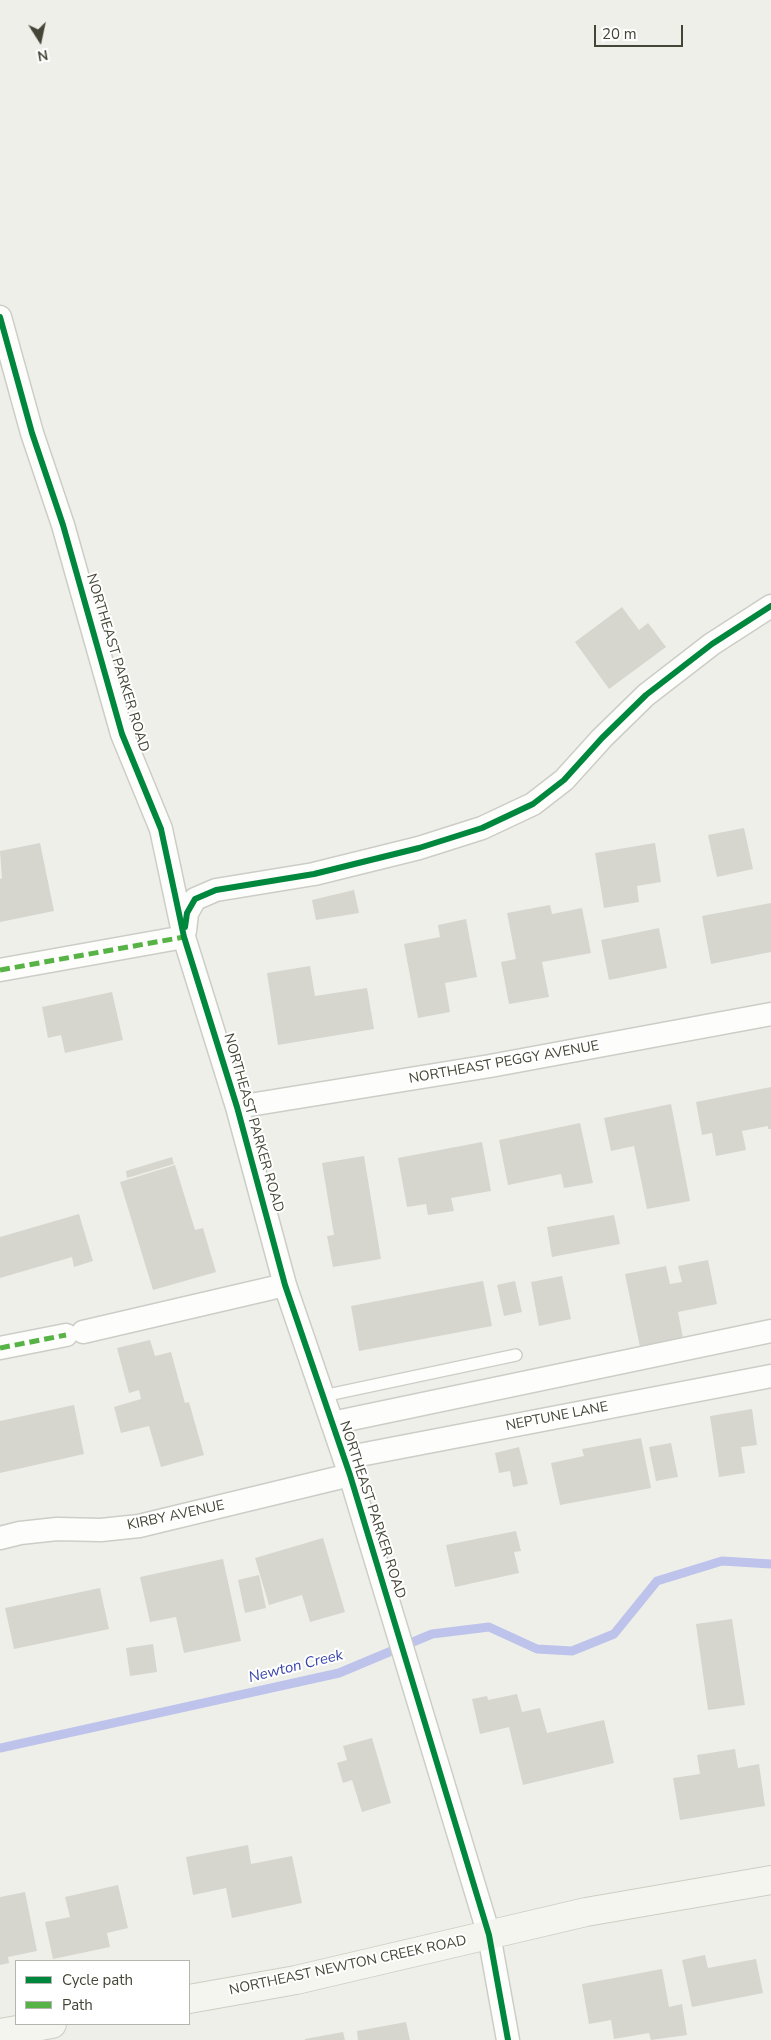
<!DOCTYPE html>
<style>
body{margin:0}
#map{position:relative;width:771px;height:2040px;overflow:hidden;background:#efefea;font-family:"Nunito Sans",sans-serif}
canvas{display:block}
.legend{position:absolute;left:15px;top:1960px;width:175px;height:65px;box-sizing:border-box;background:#fff;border:1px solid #b4b5af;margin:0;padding:6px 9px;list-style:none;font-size:15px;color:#444536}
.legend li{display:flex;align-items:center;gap:10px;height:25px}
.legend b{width:25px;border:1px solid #b4b5af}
.north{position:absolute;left:15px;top:15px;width:50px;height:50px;-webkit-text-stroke:4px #fff;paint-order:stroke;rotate:170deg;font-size:14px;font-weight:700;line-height:20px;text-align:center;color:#444536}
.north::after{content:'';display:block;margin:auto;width:18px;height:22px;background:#444536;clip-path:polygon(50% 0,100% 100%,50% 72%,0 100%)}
.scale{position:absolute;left:594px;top:25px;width:89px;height:22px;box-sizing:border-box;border:2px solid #444536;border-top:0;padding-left:6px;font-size:15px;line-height:18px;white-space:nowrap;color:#444536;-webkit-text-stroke:4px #fff;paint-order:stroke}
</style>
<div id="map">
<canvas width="771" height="2040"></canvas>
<ul class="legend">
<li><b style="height:6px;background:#00873e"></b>Cycle path</li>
<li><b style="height:6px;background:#57b346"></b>Path</li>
</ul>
<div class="north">N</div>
<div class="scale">20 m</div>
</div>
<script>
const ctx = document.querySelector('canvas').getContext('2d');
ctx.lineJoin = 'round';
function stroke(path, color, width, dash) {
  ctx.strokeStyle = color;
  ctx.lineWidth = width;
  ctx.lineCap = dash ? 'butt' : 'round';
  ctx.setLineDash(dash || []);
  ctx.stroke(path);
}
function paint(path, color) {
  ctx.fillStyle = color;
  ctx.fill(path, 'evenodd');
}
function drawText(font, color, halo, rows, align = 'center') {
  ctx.font = font + ' "Nunito Sans",sans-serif';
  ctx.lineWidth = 4;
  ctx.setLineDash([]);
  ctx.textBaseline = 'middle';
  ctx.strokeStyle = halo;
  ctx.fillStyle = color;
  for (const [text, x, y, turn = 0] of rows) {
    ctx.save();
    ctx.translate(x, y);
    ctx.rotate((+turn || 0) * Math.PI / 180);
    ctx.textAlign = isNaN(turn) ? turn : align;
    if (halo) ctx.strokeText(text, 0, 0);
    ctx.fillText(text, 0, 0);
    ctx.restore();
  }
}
const stream = new Path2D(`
 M0 1748 339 1673 432 1634 489 1627 537 1649 572 1651 614 1634 657 1581 722 1561 771 1564`);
const building = new Path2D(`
 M622 607 639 630 648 623 666 647 609 689 575 642Z
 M744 828 753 869 717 877 708 835Z
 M40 843 54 911 0 922V879L2 878 0 851Z
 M655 843 661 882 637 886 639 902 604 908 595 853Z
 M354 890 359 913 316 920 312 900Z
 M771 903V952L711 964 702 916Z
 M550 905 552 914 582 908 591 953 542 962 549 997 509 1004 501 962 516 959 507 913Z
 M466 919 477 977 445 983 450 1012 418 1018 404 944 440 937 438 925Z
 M659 928 667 968 609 980 601 940Z
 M310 966 315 996 367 988 374 1029 278 1045 267 973Z
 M112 992 123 1040 65 1053 61 1035 48 1038 42 1007Z
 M771 1087V1129H768V1126L742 1131 746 1150 716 1156 712 1133 702 1135 696 1102Z
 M671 1104 690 1201 647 1209 634 1146 611 1151 604 1118Z
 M580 1123 593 1183 564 1188 561 1174 508 1185 499 1140Z
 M482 1142 491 1191 451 1198 454 1211 428 1215 426 1204 407 1207 398 1158Z
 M364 1156 381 1259 333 1267 327 1236 334 1235 322 1163Z
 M172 1157 174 1164 127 1178 126 1171Z
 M175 1165 195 1230 203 1228 216 1272 153 1290 120 1182Z
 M79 1214 93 1261 74 1267 72 1257 0 1278V1237Z
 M614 1215 620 1244 552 1257 547 1227Z
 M708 1260 717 1304 678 1312 684 1343 641 1352 625 1274 666 1266 670 1284 682 1282 678 1266Z
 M562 1276 571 1319 539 1326 531 1282Z
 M483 1281 492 1326 359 1351 351 1306Z
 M515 1281 522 1312 504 1316 497 1285Z
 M150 1340 155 1356 171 1352 185 1403 189 1402 204 1455 161 1467 149 1426 121 1433 114 1407 141 1399 139 1390 129 1393 117 1348Z
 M74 1405 84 1454 0 1473V1421Z
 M752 1409 757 1445 741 1447 745 1473 719 1477 710 1416Z
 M641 1438 651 1488 560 1505 551 1463 584 1456 582 1449Z
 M671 1443 678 1477 656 1481 649 1447Z
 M519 1447 528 1484 513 1487 510 1471 499 1473 495 1453Z
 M516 1531 521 1551 514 1552 519 1573 455 1587 446 1545Z
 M323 1538 345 1612 310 1622 302 1595 269 1605 255 1558Z
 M223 1559 241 1641 184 1653 176 1617 150 1622 140 1577Z
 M259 1575 266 1608 245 1613 238 1580Z
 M100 1588 109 1629 14 1649 5 1608Z
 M732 1619 745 1705 708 1710 696 1624Z
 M153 1644 157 1672 130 1676 126 1648Z
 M517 1694 522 1712 540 1708 547 1733 604 1720 614 1763 523 1785 509 1727 480 1734 472 1699 487 1696 488 1700Z
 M372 1738 391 1803 362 1812 352 1780 343 1783 337 1763 347 1760 343 1746Z
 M735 1749 738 1768 759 1764 765 1806 680 1820 673 1778 700 1774 697 1755Z
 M248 1845 251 1864 292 1856 302 1903 232 1918 226 1888 193 1895 186 1857Z
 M118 1885 128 1928 107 1933 110 1947 53 1959 45 1922 70 1917 65 1897Z
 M25 1892 37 1951 8 1957 9 1963 0 1965V1897Z
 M705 1955 708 1968 756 1959 763 1993 692 2007 682 1960Z
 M662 1969 669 2007 682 2004 687 2035 651 2040 649 2033 614 2039 611 2020 589 2024 582 1984Z
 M406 2022 410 2040H358L357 2031Z
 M343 2032 345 2040H305V2039Z`);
const lane = new Path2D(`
 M323 1396 516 1355`);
const street = new Path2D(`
 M0 317 32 433 63 525 122 734 161 829 184 937 237 1107 285 1285 350 1475 489 1935 508 2040
 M185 931 187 913 195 899 216 890 314 874 419 848 482 828 533 804 564 780 602 738 646 695 712 644 771 606
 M0 970 184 937
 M237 1107 490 1066 771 1014
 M83 1332 285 1285
 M0 1348 66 1335
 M332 1423 771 1331
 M344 1458 771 1376
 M0 1538 20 1533 57 1529 101 1530 139 1526 350 1475`);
const secondary = new Path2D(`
 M189 1999 296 1980 586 1912 771 1880
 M0 2033 52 2024`);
const quiet = new Path2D(`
 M0 970 184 937
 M0 1348 66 1335`);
const cycleway = new Path2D(`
 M0 317 32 433 63 525 122 734 161 829 184 937 237 1107 285 1285 350 1475 489 1935 508 2040
 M185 927 187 913 195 899 216 890 314 874 419 848 482 828 533 804 564 780 602 738 646 695 712 644 771 606`);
const streetNames = [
 ["NORTHEAST PARKER ROAD",117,663,73],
 ["NORTHEAST PEGGY AVENUE",504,1063,-10],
 ["NORTHEAST PARKER ROAD",253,1123,74],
 ["NEPTUNE LANE",557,1417,-11],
 ["NORTHEAST PARKER ROAD",372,1510,72],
 ["KIRBY AVENUE",176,1516,-12],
 ["NORTHEAST NEWTON CREEK ROAD",348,1966,-12]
];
const waterNames = [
 ["Newton Creek",296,1667,-14]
];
stroke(stream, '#bdc3eb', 9);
paint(building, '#d6d6cf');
stroke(lane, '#cdcdc7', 14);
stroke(street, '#cdcdc7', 25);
stroke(secondary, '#cdcfc3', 30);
stroke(lane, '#fdfdfc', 11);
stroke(street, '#fdfdfc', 22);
stroke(secondary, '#f4f5ef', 28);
stroke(quiet, '#57b346', 5, [10, 5]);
stroke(cycleway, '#00873e', 6);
drawText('14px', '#444536', '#fff', streetNames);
drawText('italic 15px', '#3744a9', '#fff', waterNames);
</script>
